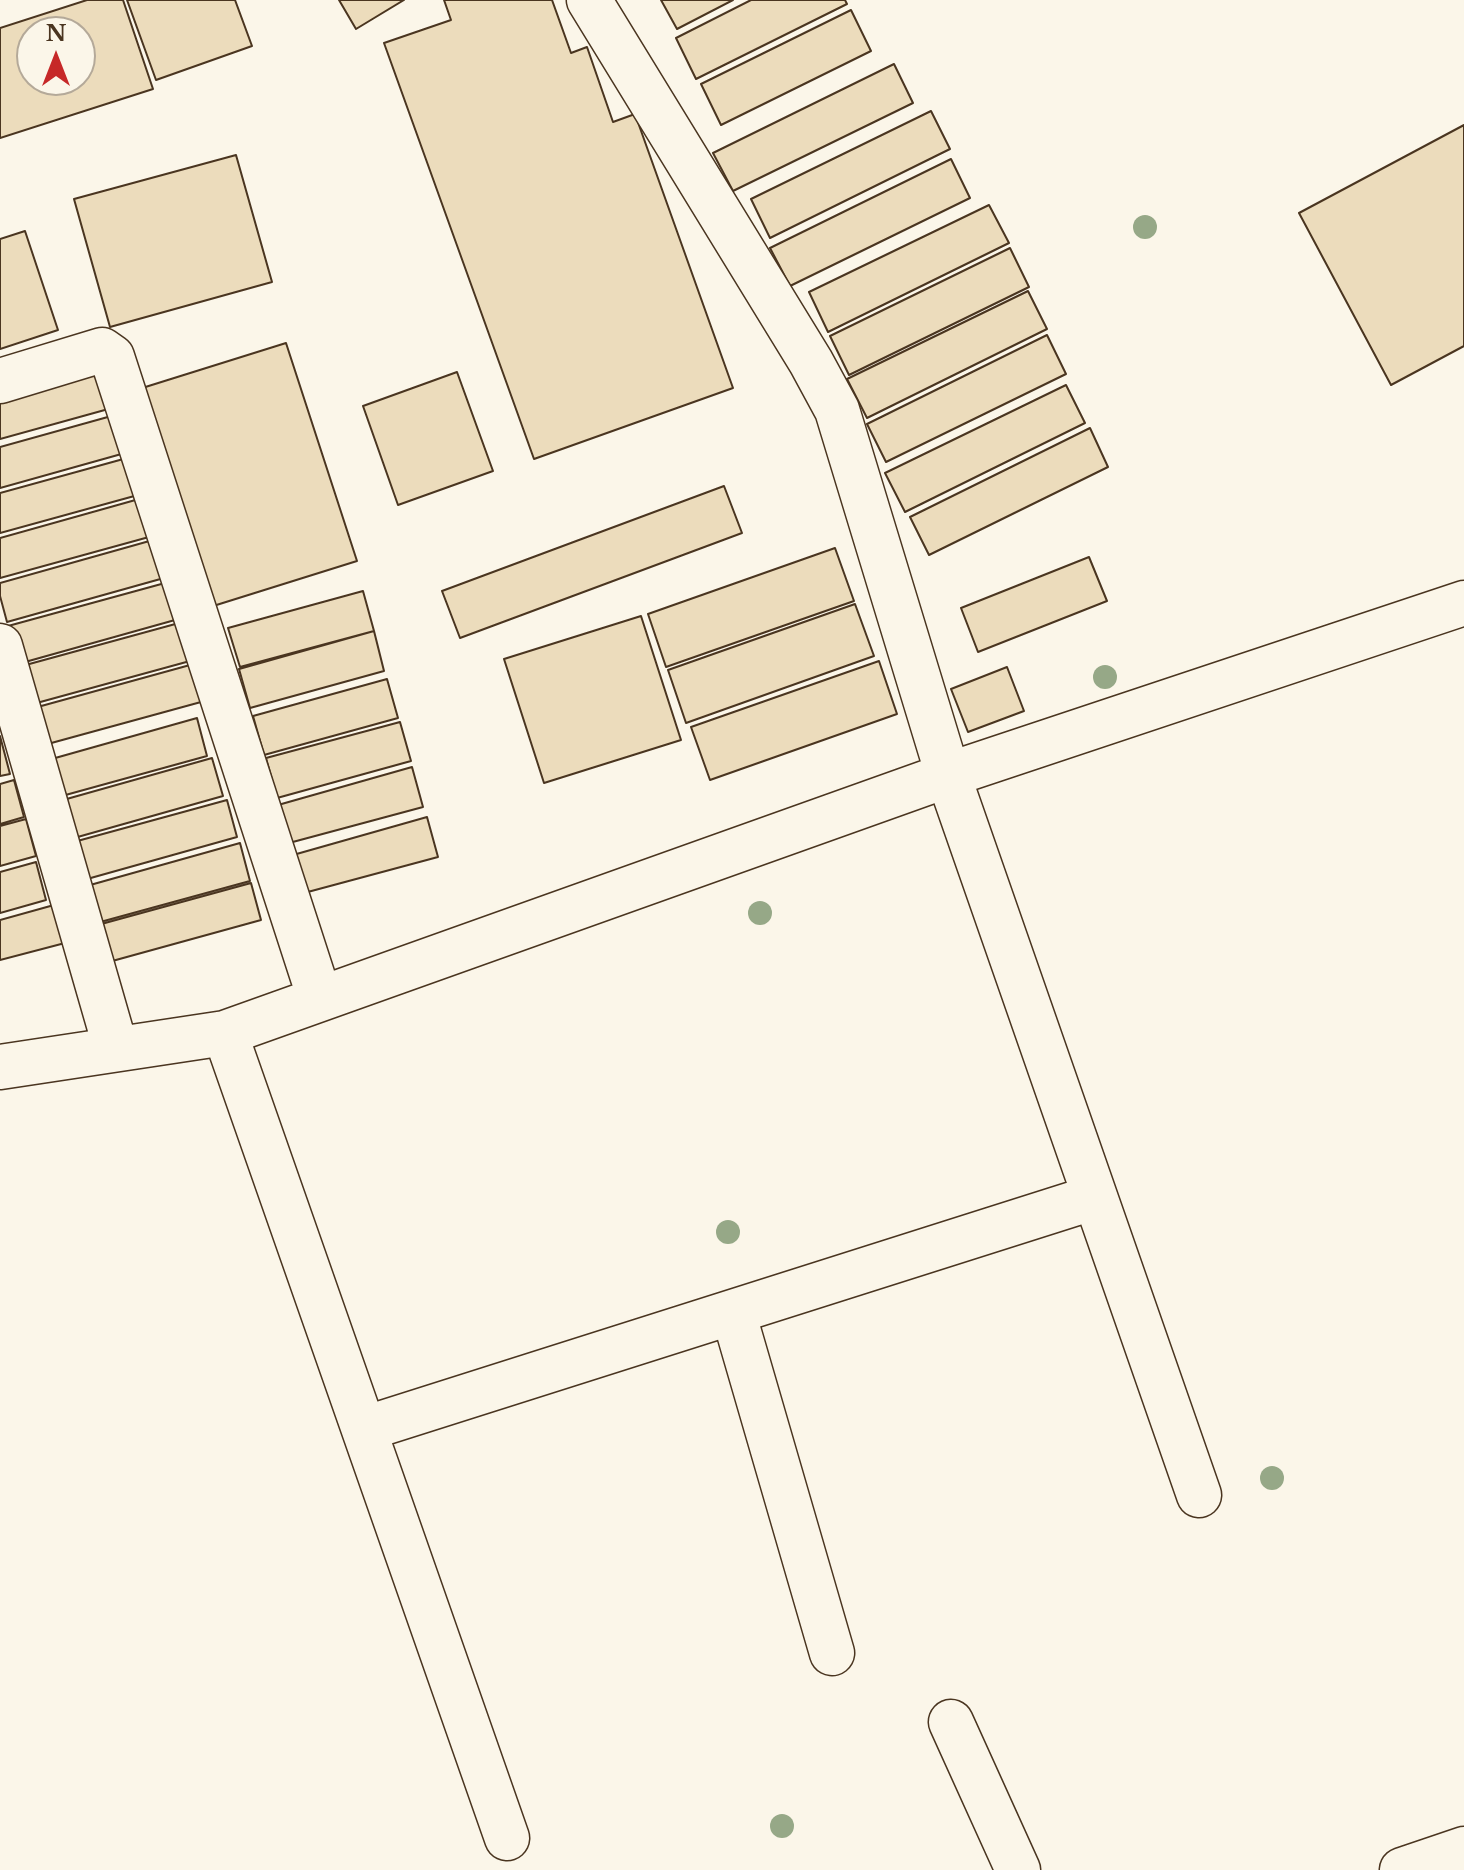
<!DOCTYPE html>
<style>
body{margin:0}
#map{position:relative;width:1464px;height:1870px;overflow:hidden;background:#fbf6e9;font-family:"Libre Baskerville",serif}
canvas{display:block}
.north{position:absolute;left:16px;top:16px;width:80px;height:80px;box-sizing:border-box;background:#fbf6e9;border:2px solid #b4a999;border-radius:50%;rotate:0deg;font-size:22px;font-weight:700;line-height:32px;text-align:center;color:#4a3520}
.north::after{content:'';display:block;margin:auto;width:28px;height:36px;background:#c62828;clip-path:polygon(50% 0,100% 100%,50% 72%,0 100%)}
</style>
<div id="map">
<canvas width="1464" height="1870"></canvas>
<div class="north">N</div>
</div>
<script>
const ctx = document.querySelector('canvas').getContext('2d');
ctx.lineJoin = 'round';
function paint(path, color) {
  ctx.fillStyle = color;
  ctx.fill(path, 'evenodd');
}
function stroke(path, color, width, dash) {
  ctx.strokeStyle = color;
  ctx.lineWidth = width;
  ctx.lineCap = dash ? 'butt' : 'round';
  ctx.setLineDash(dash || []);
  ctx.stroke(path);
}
const building = new Path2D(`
 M87 0H123L153 89 0 138V28ZM32 32H80V80H32Z
 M127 0H235L252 46 156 80Z
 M339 0H404L356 29Z
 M444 0H552L571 53 587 47 613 122 635 114 733 388 534 459 384 43 451 20Z
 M661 0H733L677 29Z
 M751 0H845L847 4 696 79 676 38Z
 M851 10 871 51 721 125 701 84Z
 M894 64 913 103 733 191 713 153Z
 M931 111 950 149 770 238 751 199Z
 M1464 125V346L1391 385 1299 213Z
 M236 155 272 282 110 327 74 199Z
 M951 159 970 198 790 286 770 248Z
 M989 205 1009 243 828 332 809 292Z
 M25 231 58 330 0 349V239Z
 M1010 248 1029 287 849 375 830 336Z
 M1028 291 1047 329 867 418 847 379Z
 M1047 335 1066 374 886 462 867 424Z
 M286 343 357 561 210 607 139 389Z
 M102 370 112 408 0 439V399Z
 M457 372 493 471 398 505 363 406Z
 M1066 385 1085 423 905 512 885 473Z
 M115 415 125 453 0 488V447Z
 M1090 428 1108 467 929 555 910 517Z
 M127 458 138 495 0 533V493Z
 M724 486 742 533 460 638 442 591Z
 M139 499 149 537 0 578V538Z
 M153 540 164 578 7 622 0 596V583Z
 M835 548 854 601 666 667 648 614Z
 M1089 557 1107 601 978 652 961 608Z
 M165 583 175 620 18 664 8 626Z
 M363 591 374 631 240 667 228 628Z
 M855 604 874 656 686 723 668 670Z
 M641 616 681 740 544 783 504 659Z
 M179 623 190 661 33 704 22 666Z
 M374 631 384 671 250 708 239 669Z
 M879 661 897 714 710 780 691 727Z
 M190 665 201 702 44 745 34 708Z
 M1007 667 1024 711 968 732 951 689Z
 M387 679 398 718 264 755 253 716Z
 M197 718 207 756 51 799 41 762Z
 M400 722 411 761 277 798 266 758Z
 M0 736 10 774 0 776Z
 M212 758 223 796 67 840 56 802Z
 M412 767 423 807 289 843 278 805Z
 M14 780 24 817 0 824V784Z
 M227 800 237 837 80 881 70 843Z
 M427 817 438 857 304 893 293 855Z
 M26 819 36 856 0 866V826Z
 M240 843 250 881 93 924 83 887Z
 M36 862 46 900 0 913V872Z
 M251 883 261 920 105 963 94 926Z
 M54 905 65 943 0 960V920Z`);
const minor = new Path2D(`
 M589 0 811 362 837 410 948 775 1199 1495
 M0 381 102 350 112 357 320 999
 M0 646 116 1049
 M225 1033 507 1838
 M0 1067 225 1033 948 775 1464 603
 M733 1312 832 1653
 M364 1429 1095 1197
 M951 1722 1018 1870
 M1402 1870 1464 1849`);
const trees = [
 [1145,227],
 [1105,677],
 [760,913],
 [728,1232],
 [1272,1478],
 [782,1826]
];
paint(building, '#ecdcbc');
stroke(building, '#4a3520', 2);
stroke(minor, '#4a3520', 47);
stroke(minor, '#fbf6e9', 44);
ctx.fillStyle = '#96a887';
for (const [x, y] of trees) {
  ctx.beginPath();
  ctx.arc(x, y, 12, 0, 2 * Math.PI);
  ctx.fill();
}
</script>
